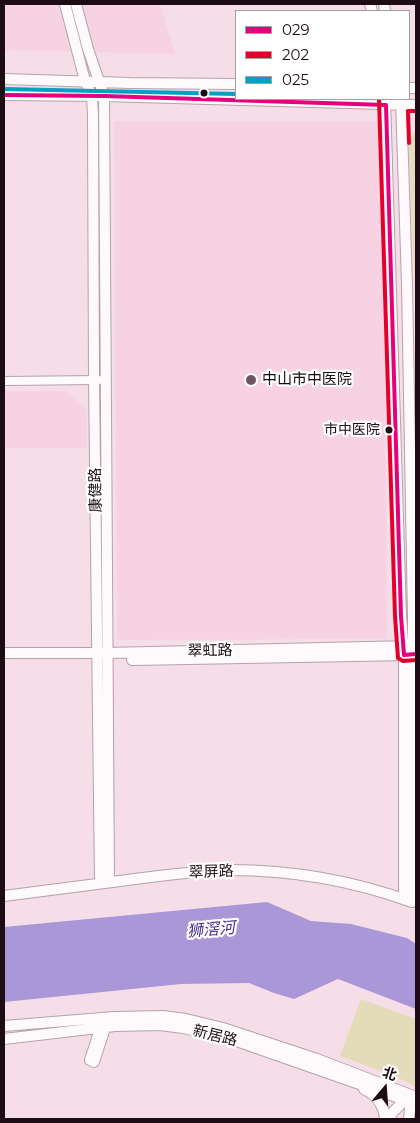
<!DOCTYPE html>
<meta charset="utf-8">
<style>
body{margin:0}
#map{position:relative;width:420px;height:1123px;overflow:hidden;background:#f5dee8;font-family:Montserrat,"Noto Sans SC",sans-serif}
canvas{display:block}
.frame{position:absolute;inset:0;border:5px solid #1d0c14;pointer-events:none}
.legend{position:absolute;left:235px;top:10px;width:175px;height:90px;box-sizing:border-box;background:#fff;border:1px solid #a59ea1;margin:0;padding:6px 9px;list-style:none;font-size:15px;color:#1d0c14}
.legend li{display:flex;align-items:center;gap:10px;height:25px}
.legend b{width:25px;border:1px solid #a59ea1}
.north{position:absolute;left:360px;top:1063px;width:50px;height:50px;-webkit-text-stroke:4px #fff;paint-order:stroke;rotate:18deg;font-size:14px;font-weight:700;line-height:20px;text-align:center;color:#1d0c14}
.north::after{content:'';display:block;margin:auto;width:18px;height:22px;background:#1d0c14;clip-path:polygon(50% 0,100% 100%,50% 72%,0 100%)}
</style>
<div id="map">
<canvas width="420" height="1123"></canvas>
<div class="frame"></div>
<ul class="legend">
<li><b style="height:6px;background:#e5007d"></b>029</li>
<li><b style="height:6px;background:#e4002b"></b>202</li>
<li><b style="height:6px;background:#01a1c5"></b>025</li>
</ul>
<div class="north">北</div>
</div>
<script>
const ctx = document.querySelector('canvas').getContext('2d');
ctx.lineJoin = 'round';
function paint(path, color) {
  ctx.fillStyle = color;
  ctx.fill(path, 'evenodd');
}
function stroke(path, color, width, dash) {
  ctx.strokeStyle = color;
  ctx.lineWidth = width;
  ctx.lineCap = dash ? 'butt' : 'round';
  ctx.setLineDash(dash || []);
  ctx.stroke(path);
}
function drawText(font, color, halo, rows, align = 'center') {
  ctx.font = font + ' Montserrat,"Noto Sans SC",sans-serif';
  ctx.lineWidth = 4.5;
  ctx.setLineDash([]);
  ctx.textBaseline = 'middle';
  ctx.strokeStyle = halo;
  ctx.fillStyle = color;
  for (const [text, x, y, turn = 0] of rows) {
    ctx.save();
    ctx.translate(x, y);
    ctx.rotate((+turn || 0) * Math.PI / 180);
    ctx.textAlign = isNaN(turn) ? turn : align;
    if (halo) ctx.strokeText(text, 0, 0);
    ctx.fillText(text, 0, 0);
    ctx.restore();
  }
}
const built = new Path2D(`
 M4 4H160L175 54 4 50Z
 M114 121H384L387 639 117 640Z
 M4 391H67L87 411V448H4Z`);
const green = new Path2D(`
 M416 128V320L409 143Z
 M361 999 416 1019V1087L397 1077 340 1056Z`);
const water = new Path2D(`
 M267 902 311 921 351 924 407 938 416 944V1009L338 979 294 999 274 993 249 983 181 984 4 1002V927Z`);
const street = new Path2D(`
 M4 381 99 380`);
const secondary = new Path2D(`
 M65 4 85 81 92 96 93 116 94 380 100 883
 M76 4 88 49 104 96 109 882
 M370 4 372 11
 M384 4 385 11
 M4 79 130 83 236 84
 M409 88H416
 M4 95 104 96 416 105
 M385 99 401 616 404 655V899
 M4 653H107L410 646
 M132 660 410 655
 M4 896C43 891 82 886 120 881 157 876 193 871 230 870 292 870 354 881 412 902L413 618 407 284 401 99
 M102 1023 90 1060 94 1062 107 1022
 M4 1026 114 1017 163 1016 186 1019 223 1028 317 1059 416 1097
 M4 1039 115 1026 160 1025 183 1028 228 1038 408 1101 416 1106
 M364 1089C376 1095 384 1105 385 1119
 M389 1119 393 1112 408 1097
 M409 1119 411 1098`);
const bus1 = new Path2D(`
 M4 95 104 96 386 105 401 616 404 655 416 654`);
const bus2 = new Path2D(`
 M379 99 395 616 398 658 403 661 416 660
 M409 143 408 111H416`);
const bus3 = new Path2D(`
 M4 89 236 94`);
const markers = [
 [204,93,4.5,"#1d0c14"],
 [251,380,6,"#69565e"],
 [389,430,4.5,"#1d0c14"]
];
const busNames = [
 ["市中医院",380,430]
];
const poiNames = [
 ["中山市中医院",262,380]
];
const streetNames = [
 ["康健路",96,490,-91],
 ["翠虹路",210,651,-1],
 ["翠屏路",211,872,-2],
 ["新居路",215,1036,14]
];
const waterNames = [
 ["狮滘河",211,930,-5]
];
paint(built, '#f7d2e2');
paint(green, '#e4dbb9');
paint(water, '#a997d7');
stroke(street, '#b4a2aa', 10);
stroke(secondary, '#b4a2aa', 12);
stroke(street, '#fefafc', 8);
stroke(secondary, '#fefafc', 10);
stroke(bus1, '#e5007d', 4);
stroke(bus2, '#e4002b', 4);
stroke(bus3, '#01a1c5', 4);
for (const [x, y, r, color] of markers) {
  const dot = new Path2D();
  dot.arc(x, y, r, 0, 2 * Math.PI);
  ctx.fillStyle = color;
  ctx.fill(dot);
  stroke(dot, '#fff', 2);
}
drawText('14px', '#1d0c14', '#fff', busNames, 'right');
drawText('15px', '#1d0c14', '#fff', poiNames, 'left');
drawText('15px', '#1d0c14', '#fff', streetNames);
drawText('italic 16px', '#472991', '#fff', waterNames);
</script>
